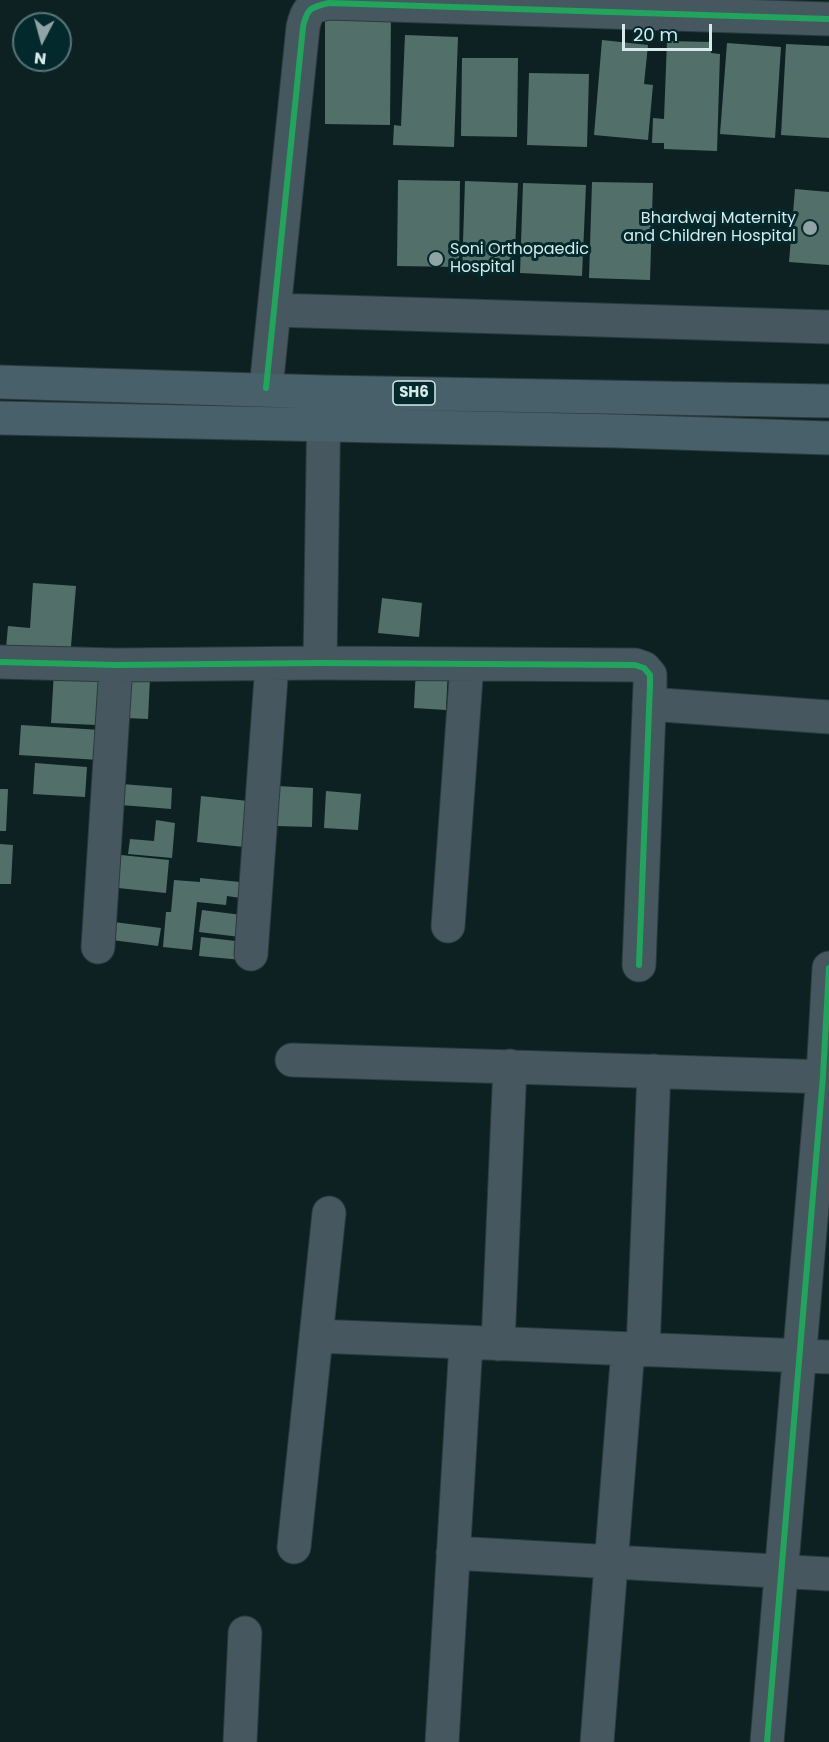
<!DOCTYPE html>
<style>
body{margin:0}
#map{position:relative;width:829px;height:1742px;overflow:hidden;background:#0d2123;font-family:Poppins,sans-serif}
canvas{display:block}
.north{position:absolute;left:12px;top:12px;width:60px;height:60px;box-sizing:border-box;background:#04292c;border:2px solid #587678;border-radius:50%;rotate:186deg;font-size:16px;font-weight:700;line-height:24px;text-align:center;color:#d6e9eb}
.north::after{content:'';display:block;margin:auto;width:21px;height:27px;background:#90a3a5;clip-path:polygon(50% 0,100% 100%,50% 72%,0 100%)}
.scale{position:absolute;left:622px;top:24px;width:90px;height:27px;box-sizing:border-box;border:3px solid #d6e9eb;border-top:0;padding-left:8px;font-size:18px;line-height:21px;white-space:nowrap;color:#d6e9eb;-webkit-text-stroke:4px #04292c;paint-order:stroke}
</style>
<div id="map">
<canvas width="829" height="1742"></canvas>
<div class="north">N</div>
<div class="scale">20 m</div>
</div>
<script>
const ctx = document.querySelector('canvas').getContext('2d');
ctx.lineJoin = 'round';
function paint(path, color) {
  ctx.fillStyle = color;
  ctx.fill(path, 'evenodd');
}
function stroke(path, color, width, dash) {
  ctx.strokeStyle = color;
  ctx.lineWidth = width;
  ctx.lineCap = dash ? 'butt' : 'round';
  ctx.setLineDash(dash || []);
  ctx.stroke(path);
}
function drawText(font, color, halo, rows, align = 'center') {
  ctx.font = font + ' Poppins,sans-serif';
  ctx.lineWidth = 6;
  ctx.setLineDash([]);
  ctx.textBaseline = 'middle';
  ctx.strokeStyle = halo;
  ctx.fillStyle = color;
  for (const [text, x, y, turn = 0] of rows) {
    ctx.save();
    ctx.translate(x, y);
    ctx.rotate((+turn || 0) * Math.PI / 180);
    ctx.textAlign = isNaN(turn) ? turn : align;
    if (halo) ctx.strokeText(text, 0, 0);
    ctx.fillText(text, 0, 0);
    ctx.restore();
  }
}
const building = new Path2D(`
 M325 11 391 12 390 125 325 124Z
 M405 35 458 37 454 147 393 145 394 125 401 126Z
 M602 40 648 45 644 84 653 85 648 140 594 135Z
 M667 41 711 42V53L720 54 717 151 664 149V143H652L653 118 664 119Z
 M727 43 781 47 775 138 720 134Z
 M786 44 829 46V138L781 135Z
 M462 58H518L517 137 461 136Z
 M529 73 589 74 587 147 527 145Z
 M398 180 460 181 459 267 397 266Z
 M465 181 518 183 514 274 462 272Z
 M592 182 653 183 650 280 589 278Z
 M523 183 586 185 582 276 520 273Z
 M795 189 829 192V265L789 262Z
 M33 583 76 586 70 658 6 648 8 626 30 628Z
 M382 598 422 603 419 637 378 633Z
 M416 667 448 669 446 710 414 708Z
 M54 671 99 674 96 725 51 723Z
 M127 677 150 678 148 719 125 718Z
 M21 725 101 730 99 760 19 755Z
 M35 763 87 767 85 797 33 794Z
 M122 784 172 788 171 809 121 805Z
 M278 786 313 788 312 827 276 826Z
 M0 789H8L6 831H0Z
 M326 791 361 794 358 830 324 828Z
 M201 796 248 801 244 847 197 842Z
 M156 820 175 823 172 858 128 854 130 839 154 841Z
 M0 844 13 845 11 884H0Z
 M121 855 169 860 166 893 118 888Z
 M200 878 250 883 248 899 227 896 226 905 197 902 192 950 163 947 166 912H171L174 880 200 882Z
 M202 910 250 916 248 938 199 932Z
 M114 922 161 928 158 946 112 940Z
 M201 937 244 942 242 960 199 956Z`);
const minor = new Path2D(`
 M274 310 829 327
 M266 388 303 27C307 8 311 7 329 3L829 19
 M0 662 116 665 320 663 635 665 644 668 650 675V685L639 965
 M320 663 324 395
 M649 704 829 717
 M448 926 467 664
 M98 947 116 665
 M251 954 272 664
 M292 1060 829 1077
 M316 1336 829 1357
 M498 1344 510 1066
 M643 1350 654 1071
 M294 1547 329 1213
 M453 1553 829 1574
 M240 1742 245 1633
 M442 1742 466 1343
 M597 1742 628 1349
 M767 1742 823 1076 829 968`);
const major = new Path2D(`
 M0 382 324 392 829 401
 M0 418 617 431 829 438`);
const cycleway = new Path2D(`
 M266 388 303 27C307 8 311 7 329 3L829 19
 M0 662 116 665 320 663 635 665 644 668 650 675V685L639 965
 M767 1742 823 1076 829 968`);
const markers = [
 [810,228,8,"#90a3a5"],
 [436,259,8,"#90a3a5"]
];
const shields = [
 [414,393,42]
];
const shieldNames = [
 ["SH6",414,393]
];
const poiNames = [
 ["Bhardwaj Maternity",796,219],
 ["and Children Hospital",796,237],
 ["Soni Orthopaedic",450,250,"left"],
 ["Hospital",450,268,"left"]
];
paint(building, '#536f69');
stroke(minor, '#2b3b3d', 35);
stroke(major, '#2b3b3d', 35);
stroke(minor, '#465760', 33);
stroke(major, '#47606a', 33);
stroke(cycleway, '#20a55d', 6);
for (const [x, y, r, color] of markers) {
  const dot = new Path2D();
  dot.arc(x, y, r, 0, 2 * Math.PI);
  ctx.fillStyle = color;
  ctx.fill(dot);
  stroke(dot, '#04292c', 2);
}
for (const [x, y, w] of shields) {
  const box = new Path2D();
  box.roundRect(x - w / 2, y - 12, w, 24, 4.5);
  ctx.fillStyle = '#04292c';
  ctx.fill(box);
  stroke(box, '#d6e9eb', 1.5);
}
drawText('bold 15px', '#d6e9eb', null, shieldNames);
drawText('16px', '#d6e9eb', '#04292c', poiNames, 'right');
</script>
